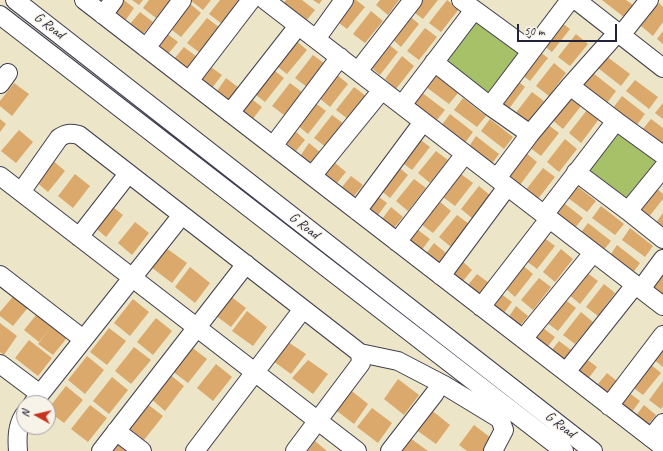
<!DOCTYPE html>
<style>
body{margin:0}
#map{position:relative;width:663px;height:451px;overflow:hidden;background:#ece5c8;font-family:Caveat,sans-serif}
canvas{display:block}
.north{position:absolute;left:16px;top:395px;width:40px;height:40px;box-sizing:border-box;background:#f7f3e8;border:1px solid #a29fa3;border-radius:50%;rotate:278deg;font-size:11px;font-weight:700;line-height:16px;text-align:center;color:#22223b}
.north::after{content:'';display:block;margin:auto;width:14px;height:18px;background:#c8321e;clip-path:polygon(50% 0,100% 100%,50% 72%,0 100%)}
.scale{position:absolute;left:517px;top:24px;width:100px;height:18px;box-sizing:border-box;border:2px solid #22223b;border-top:0;padding-left:5px;font-size:12px;line-height:14px;white-space:nowrap;color:#22223b;-webkit-text-stroke:3px #f7f3e8;paint-order:stroke}
</style>
<div id="map">
<canvas width="663" height="451"></canvas>
<div class="north">N</div>
<div class="scale">50 m</div>
</div>
<script>
const ctx = document.querySelector('canvas').getContext('2d');
ctx.lineJoin = 'round';
function paint(path, color) {
  ctx.fillStyle = color;
  ctx.fill(path, 'evenodd');
}
function stroke(path, color, width, dash) {
  ctx.strokeStyle = color;
  ctx.lineWidth = width;
  ctx.lineCap = dash ? 'butt' : 'round';
  ctx.setLineDash(dash || []);
  ctx.stroke(path);
}
function drawText(font, color, halo, rows, align = 'center') {
  ctx.font = font + ' Caveat,sans-serif';
  ctx.lineWidth = 3;
  ctx.setLineDash([]);
  ctx.textBaseline = 'middle';
  ctx.strokeStyle = halo;
  ctx.fillStyle = color;
  for (const [text, x, y, turn = 0] of rows) {
    ctx.save();
    ctx.translate(x, y);
    ctx.rotate((+turn || 0) * Math.PI / 180);
    ctx.textAlign = isNaN(turn) ? turn : align;
    if (halo) ctx.strokeText(text, 0, 0);
    ctx.fillText(text, 0, 0);
    ctx.restore();
  }
}
const green = new Path2D(`
 M477 20 519 52 487 94 445 63Z
 M619 127 661 159 630 201 588 169Z`);
const building = new Path2D(`
 M120 0H124L134 8 125 21 112 10Z
 M132 0H143L139 5Z
 M149 0H170L156 18 143 8Z
 M190 0H211L203 10Z
 M220 0H241L222 24 209 14Z
 M286 0H302L315 10 306 21 283 4Z
 M313 0H322L319 4Z
 M351 0H356L365 7 347 29 335 20Z
 M380 0H399L388 15 376 5Z
 M419 0H438L423 19 411 10Z
 M447 0 459 9 441 32 429 23Z
 M602 0H626L633 5 624 17Z
 M188 2 201 13 181 37 168 27Z
 M659 3 663 7V22L653 36 641 26Z
 M371 11 383 21 365 43 353 34Z
 M140 12 153 22 143 34 130 24Z
 M407 14 419 24 401 47 390 37Z
 M207 18 220 28 200 53 187 43Z
 M558 20 570 29 552 52 540 43Z
 M425 28 437 37 419 60 407 51Z
 M663 31V44L657 39Z
 M165 32 178 42 168 54 155 44Z
 M576 34 588 44 570 66 558 57Z
 M294 39 307 50 287 74 274 64Z
 M387 43 398 52 380 75 369 66Z
 M184 47 197 57 187 69 174 59Z
 M536 49 548 58 530 81 518 72Z
 M313 55 325 64 307 87 295 78Z
 M402 56 414 66 396 89 385 79Z
 M606 56 630 74 621 86 598 68Z
 M554 63 566 73 549 96 536 86Z
 M208 65 222 75 212 88 199 78Z
 M271 68 284 78 265 102 252 92Z
 M593 73 616 91 607 103 584 85Z
 M336 74 348 84 330 107 318 97Z
 M435 75 458 93 449 104 426 87Z
 M226 78 239 88 230 101 217 91Z
 M514 78 525 87 508 110 496 100Z
 M635 80 658 97 649 109 626 91Z
 M14 83 29 94 12 116 0 106V101Z
 M290 83 302 92 284 115 272 106Z
 M354 87 366 96 348 119 336 110Z
 M421 92 445 110 436 121 413 104Z
 M532 92 544 101 526 124 514 115Z
 M569 96 581 106 563 129 551 119Z
 M622 96 645 114 636 126 613 108Z
 M249 97 262 107 252 120 239 109Z
 M463 98 486 116 477 127 454 110Z
 M314 102 326 111 308 134 297 125Z
 M663 103V119L655 113Z
 M587 110 599 119 581 143 569 133Z
 M450 114 473 132 464 144 441 126Z
 M332 115 344 124 326 147 314 138Z
 M0 119 6 124 0 132Z
 M490 119 513 137 504 149 481 131Z
 M651 119 663 128V146L642 130Z
 M547 124 559 133 541 156 529 147Z
 M19 130 33 142 16 163 1 151Z
 M294 130 305 140 296 151 285 142Z
 M476 136 499 154 491 165 468 148Z
 M418 138 430 147 412 170 400 161Z
 M565 139 577 149 559 172 547 162Z
 M309 143 321 153 312 164 301 155Z
 M436 151 448 160 430 183 418 173Z
 M526 153 537 162 520 185 508 176Z
 M51 159 65 171 48 192 34 180Z
 M334 162 346 172 337 183 325 174Z
 M396 165 408 175 390 198 378 188Z
 M543 168 555 177 537 200 525 191Z
 M75 174 90 186 73 208 58 196Z
 M461 174 473 183 455 206 443 197Z
 M351 176 363 185 354 196 342 187Z
 M414 179 426 188 408 211 396 201Z
 M573 183 596 201 587 212 564 195Z
 M479 186 491 196 473 219 461 209Z
 M654 186 663 194V199L648 218 636 209Z
 M375 194 387 203 378 215 366 205Z
 M560 200 583 218 574 229 551 212Z
 M439 201 451 211 433 233 421 224Z
 M109 204 123 215 106 237 92 225Z
 M601 206 624 224 615 235 592 218Z
 M391 207 403 217 394 228 382 219Z
 M663 213V230L655 224Z
 M457 215 469 224 451 247 439 237Z
 M135 222 149 233 132 255 118 243Z
 M588 223 611 241 602 252 579 235Z
 M630 228 653 246 645 257 622 240Z
 M418 230 430 239 421 251 409 241Z
 M543 237 555 246 537 269 525 260Z
 M434 243 446 253 437 264 425 255Z
 M617 245 640 263 632 274 609 257Z
 M166 248 187 263 172 283 151 267Z
 M561 249 573 259 555 282 543 272Z
 M461 260 472 270 463 281 452 272Z
 M521 264 533 274 515 297 504 287Z
 M190 267 210 283 195 303 175 287Z
 M663 269V294L662 295 650 285Z
 M586 272 598 281 580 304 568 294Z
 M477 274 489 283 480 294 468 285Z
 M539 278 551 287 533 310 521 300Z
 M604 284 615 293 598 316 586 307Z
 M225 292 246 308 231 327 211 312Z
 M16 293 30 305 13 326 0 316V312Z
 M500 293 512 302 503 314 491 305Z
 M133 299 149 312 130 336 114 323Z
 M564 299 576 308 558 331 546 322Z
 M516 306 528 316 519 327 508 318Z
 M41 309 56 321 39 342 24 330Z
 M247 311 267 327 253 346 232 331Z
 M581 312 593 322 575 344 563 335Z
 M156 318 172 331 153 355 137 342Z
 M55 322 70 334 53 355 38 344Z
 M0 323 17 336 4 355 0 352Z
 M109 328 126 341 107 365 90 352Z
 M543 328 555 337 546 349 534 339Z
 M29 340 52 358 38 376 15 358Z
 M285 340 306 354 291 374 269 358Z
 M559 341 571 350 562 362 550 352Z
 M190 346 207 359 188 383 171 370Z
 M663 346V367L653 359Z
 M134 347 151 360 131 384 115 371Z
 M87 356 104 370 85 394 68 380Z
 M585 358 597 367 588 379 576 370Z
 M308 360 328 374 313 394 292 378Z
 M649 363 661 373 643 395 631 386Z
 M216 364 232 377 213 401 197 388Z
 M168 373 184 386 165 411 149 397Z
 M607 373 618 382 609 394 598 384Z
 M112 377 128 390 109 414 93 401Z
 M398 379 419 395 404 415 384 399Z
 M663 381V406L661 409 649 400Z
 M66 386 83 400 64 423 48 411V409Z
 M348 388 368 404 354 424 333 408Z
 M628 392 640 401 631 413 619 403Z
 M146 403 163 416 144 440 127 427Z
 M90 405 107 418 88 442 71 429Z
 M644 405 656 415 647 426 635 417Z
 M372 408 392 423 378 443 357 427Z
 M430 409 450 425 436 444 415 429Z
 M474 425 495 441 487 451H467L459 445Z
 M410 438 428 451H400Z
 M112 440 126 451H102Z
 M315 441 327 451H308Z`);
const minor = new Path2D(`
 M15 0 593 451
 M84 0 663 447
 M265 0 663 306
 M461 0 531 51
 M576 0 663 68
 M0 15 564 451
 M103 15 114 0
 M621 35 649 0
 M316 39 344 0
 M146 48 182 0
 M434 62 490 106
 M358 71 413 0
 M189 81 251 0
 M0 84 8 73
 M402 105 474 10
 M230 113 298 26
 M616 121 663 155
 M530 134 570 86 618 32
 M273 146 340 57
 M663 168 628 211 663 239
 M576 172 628 211
 M0 176 357 451
 M312 176 382 90
 M497 178 530 134 490 106 570 0
 M21 192 59 138C66 133 70 133 79 135L360 353 361 363 295 451
 M357 211 423 122
 M544 215 616 121 570 86
 M79 237 128 174
 M397 242 465 154
 M0 275 83 339
 M441 276 507 187
 M641 289 663 259
 M481 307 549 219
 M523 339 593 253
 M360 353 398 361 444 385 500 419 504 430 493 451
 M0 364 40 394
 M566 372 635 285
 M33 403 182 215
 M609 406 663 335
 M116 431 142 451
 M651 438 663 423
 M18 451C17 438 17 426 24 415
 M101 451 246 264
 M195 451 303 309
 M390 451 435 393`);
const streetNames = [
 ["G Road",49,26,38],
 ["G Road",304,226,38],
 ["G Road",560,425,38]
];
paint(green, '#a7c168');
paint(building, '#daa96b');
stroke(minor, '#403f50', 20);
stroke(minor, '#fff', 18);
drawText('14px', '#22223b', '#f7f3e8', streetNames);
</script>
